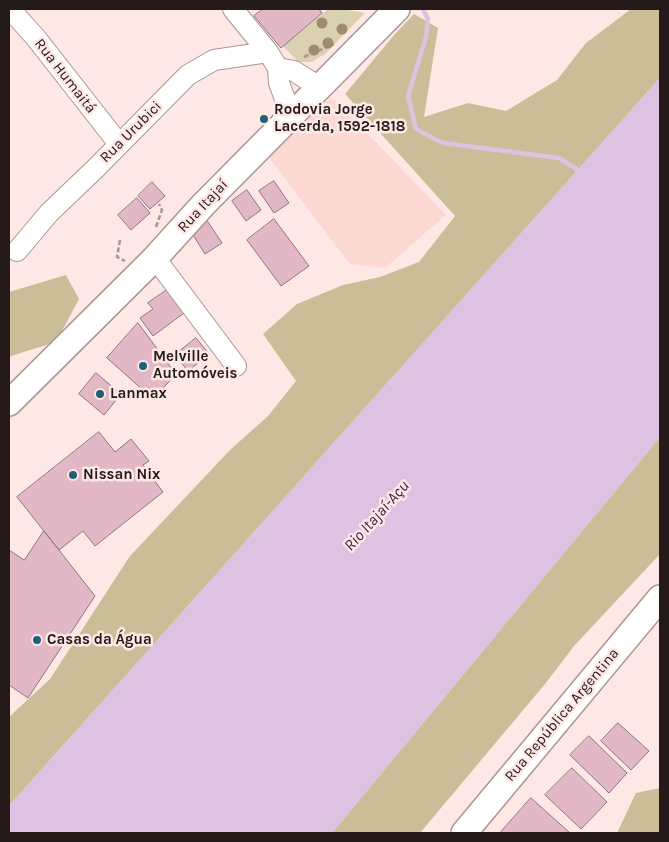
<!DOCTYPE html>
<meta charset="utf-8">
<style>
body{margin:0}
#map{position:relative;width:669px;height:842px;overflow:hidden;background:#fee8e5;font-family:Karla,sans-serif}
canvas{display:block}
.frame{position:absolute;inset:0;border:10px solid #241a19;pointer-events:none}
</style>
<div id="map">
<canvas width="669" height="842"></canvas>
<div class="frame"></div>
</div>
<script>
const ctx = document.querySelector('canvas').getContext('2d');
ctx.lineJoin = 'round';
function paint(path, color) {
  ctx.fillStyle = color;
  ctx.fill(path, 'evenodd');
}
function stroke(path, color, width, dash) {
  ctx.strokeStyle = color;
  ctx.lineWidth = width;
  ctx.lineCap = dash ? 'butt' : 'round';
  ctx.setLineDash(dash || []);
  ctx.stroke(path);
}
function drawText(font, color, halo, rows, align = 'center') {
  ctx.font = font + ' Karla,sans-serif';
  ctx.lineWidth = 5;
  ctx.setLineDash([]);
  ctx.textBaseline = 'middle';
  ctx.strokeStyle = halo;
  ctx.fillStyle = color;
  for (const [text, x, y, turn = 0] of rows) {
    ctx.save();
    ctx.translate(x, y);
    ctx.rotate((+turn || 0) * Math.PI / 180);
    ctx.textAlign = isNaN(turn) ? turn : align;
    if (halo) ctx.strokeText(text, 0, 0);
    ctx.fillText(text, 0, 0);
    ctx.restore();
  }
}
const built = new Path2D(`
 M332 97 446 215 385 268 350 264 267 155Z`);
const green = new Path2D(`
 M328 9H342L365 13 325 54 311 62H298L283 46Z`);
const forest = new Path2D(`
 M631 9H660V78L9 806V717L50 679 130 556 230 450 268 416 296 381 263 334 297 304 343 285 380 277 419 262 455 216 345 94 395 34 414 14 438 28 424 117 468 103 506 111 557 80 586 43Z
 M66 275 79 299 56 342 11 356 9 358V292Z
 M660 437V554L574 646 545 684 420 833H332Z
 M660 788V833H617L636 793Z`);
const water = new Path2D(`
 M660 78V437L332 833H9V806Z`);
const stream = new Path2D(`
 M423 9 428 19 426 37 408 96 416 129 443 143 559 158 581 172`);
const building = new Path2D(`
 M263 9H319L322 13 281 48 254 16Z
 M274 181 289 203 274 213 259 191Z
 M152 182 165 196 150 209 138 196Z
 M247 190 261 210 246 221 232 201Z
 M137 198 150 213 131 230 118 215Z
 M204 219 208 222 222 243 205 254 188 227Z
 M274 219 309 266 281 286 247 240Z
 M167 290 184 313 153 336 140 318 153 309 148 303Z
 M138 323 176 374 153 399 107 358Z
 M196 338 209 354 188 371 175 355Z
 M96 373 121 394 104 415 79 394Z
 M99 432 115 452 131 439 149 461 143 465 163 492 95 546 83 531 59 550 17 497Z
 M44 531 95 596 28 698 9 685V550L24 560Z
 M618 723 649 751 631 770 601 741Z
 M589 736 627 773 609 793 570 755Z
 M572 768 607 802 581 829 545 795Z
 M531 798 570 833H500Z`);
const path = new Path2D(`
 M304 57 334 44
 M156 227 162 210 159 204
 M120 240 117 257 125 261`);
const minor = new Path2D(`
 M10 9 36 38 119 144
 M233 9 268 52 278 68 279 83 291 115
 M278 68 294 71 319 87
 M17 251 49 213 96 168 188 75 214 60 268 52
 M155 258 236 366`);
const major = new Path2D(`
 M9 403 155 258 203 205 397 9
 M464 833 660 598`);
const trees = [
 [322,23],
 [342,29],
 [328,43],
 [314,50]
];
const markers = [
 [264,119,5,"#1f6074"],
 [143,366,5,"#1f6074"],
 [100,394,5,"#1f6074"],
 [73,475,5,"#1f6074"],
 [37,640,5,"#1f6074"]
];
const streetNames = [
 ["Rua Humaitá",65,76,52],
 ["Rua Urubici",131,132,-45],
 ["Rua Itajaí",203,206,-47],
 ["Rua República Argentina",562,715,-50]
];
const poiNames = [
 ["Rodovia Jorge",274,110],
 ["Lacerda, 1592-1818",274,127],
 ["Melville",153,357],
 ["Automóveis",153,374],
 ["Lanmax",110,394],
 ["Nissan Nix",83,475],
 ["Casas da Água",47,640]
];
const waterNames = [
 ["Rio Itajaí-Açu",377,516,-48]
];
paint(built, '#fbd8d2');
paint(green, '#dad1b0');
paint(forest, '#c9be98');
paint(water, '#dec2e1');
stroke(stream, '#dec2e1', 4.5);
paint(building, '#e2b7c6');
stroke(building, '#8c767d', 1);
stroke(minor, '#ad9490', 22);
stroke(major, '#ad9490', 28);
stroke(path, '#a69593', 2.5, [5, 2.5]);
stroke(minor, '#fff', 20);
stroke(major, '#fff', 25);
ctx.fillStyle = '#9d8c70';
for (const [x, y] of trees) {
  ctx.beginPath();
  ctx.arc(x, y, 5.5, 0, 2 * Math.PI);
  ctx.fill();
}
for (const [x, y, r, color] of markers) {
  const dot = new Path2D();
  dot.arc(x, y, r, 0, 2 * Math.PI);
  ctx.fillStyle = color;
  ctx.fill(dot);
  stroke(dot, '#fee8e5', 2);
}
drawText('15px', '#241a19', '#fee8e5', streetNames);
drawText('bold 15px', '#241a19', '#fee8e5', poiNames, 'left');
drawText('italic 16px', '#3e1b43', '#fee8e5', waterNames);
</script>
